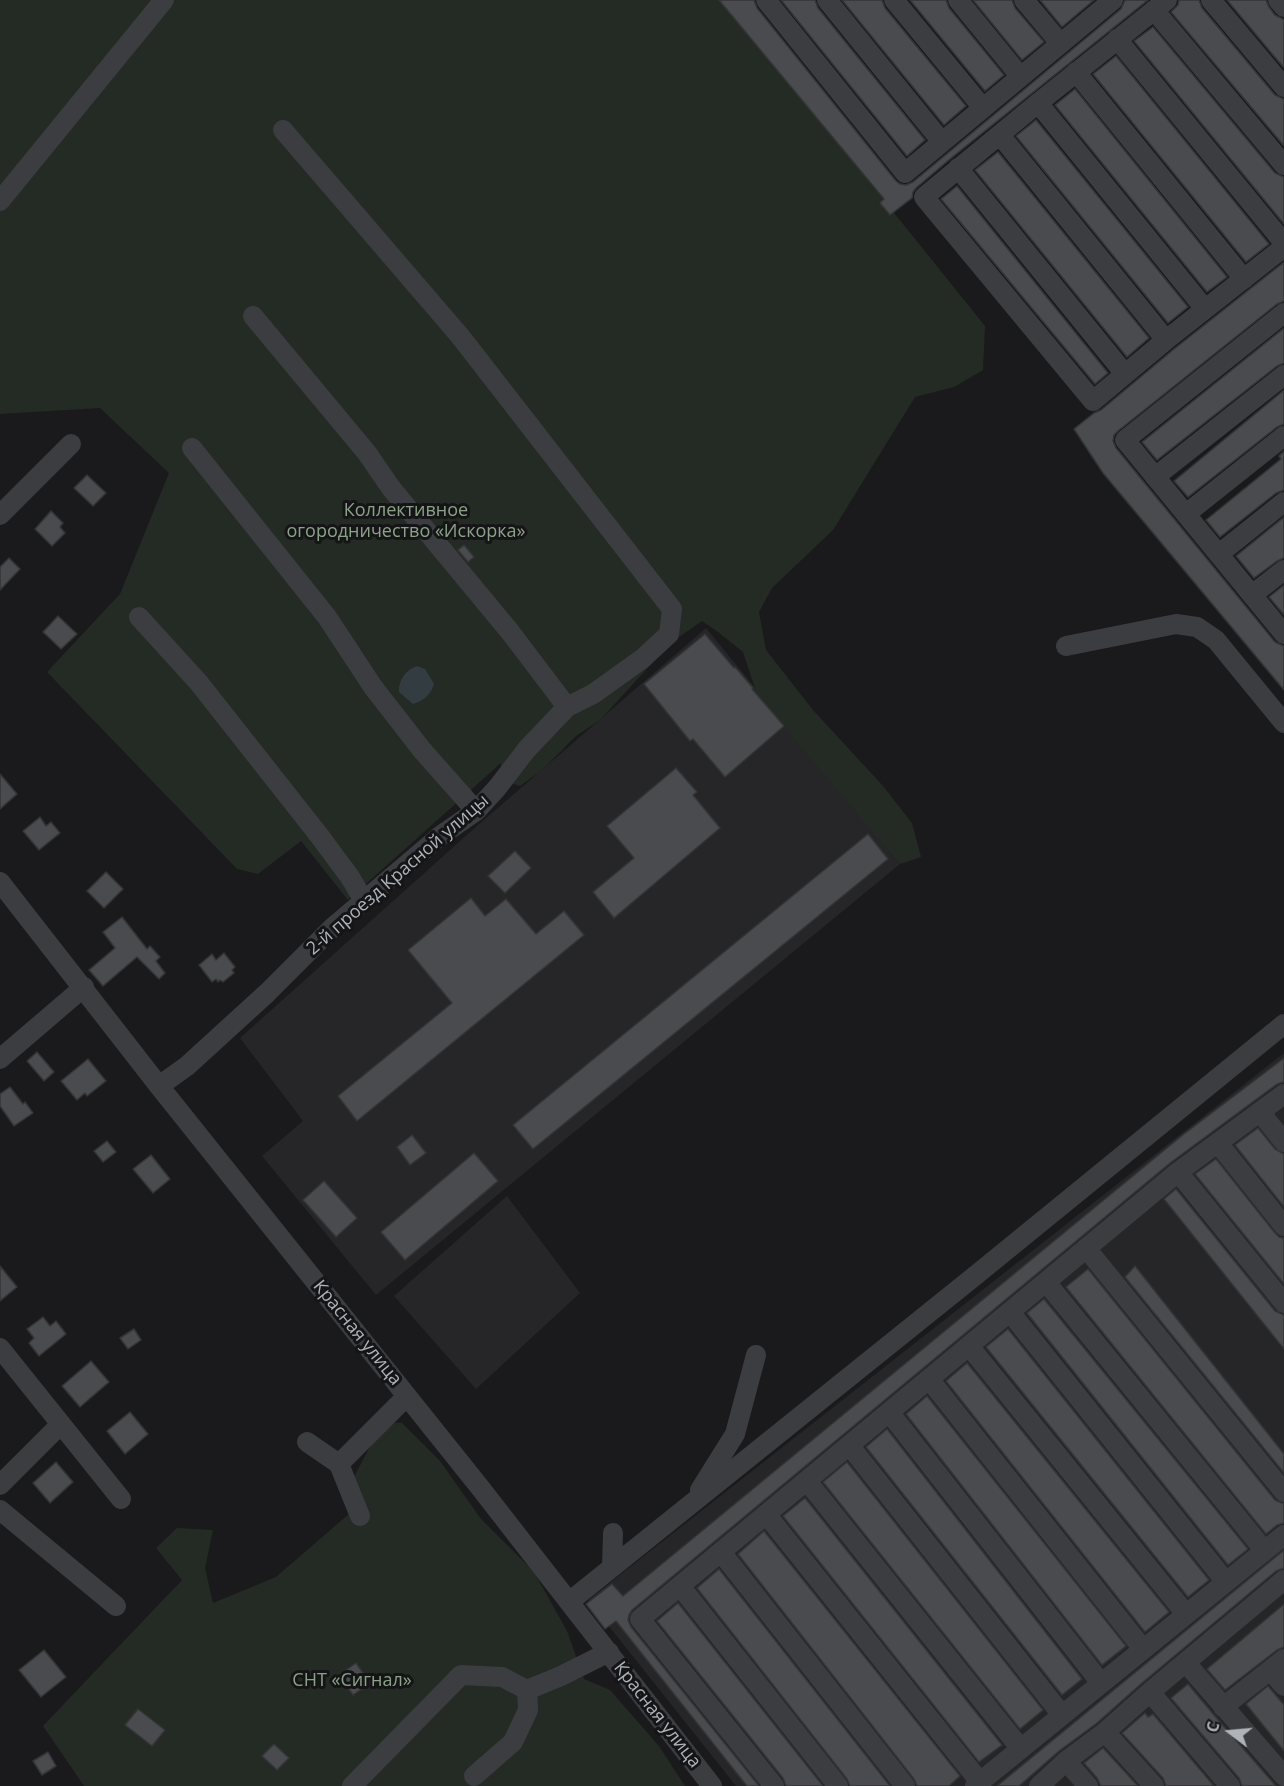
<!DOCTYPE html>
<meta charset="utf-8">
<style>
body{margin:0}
#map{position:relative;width:1284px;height:1786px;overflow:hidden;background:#1a1a1c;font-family:"Open Sans",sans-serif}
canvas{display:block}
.north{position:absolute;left:1200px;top:1702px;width:60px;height:60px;-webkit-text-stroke:4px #151517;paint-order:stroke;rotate:286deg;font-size:16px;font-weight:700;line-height:24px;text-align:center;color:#aeb4ba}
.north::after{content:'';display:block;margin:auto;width:21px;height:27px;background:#aeb4ba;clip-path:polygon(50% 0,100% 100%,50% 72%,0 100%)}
</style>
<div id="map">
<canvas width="1284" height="1786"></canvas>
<div class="north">С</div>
</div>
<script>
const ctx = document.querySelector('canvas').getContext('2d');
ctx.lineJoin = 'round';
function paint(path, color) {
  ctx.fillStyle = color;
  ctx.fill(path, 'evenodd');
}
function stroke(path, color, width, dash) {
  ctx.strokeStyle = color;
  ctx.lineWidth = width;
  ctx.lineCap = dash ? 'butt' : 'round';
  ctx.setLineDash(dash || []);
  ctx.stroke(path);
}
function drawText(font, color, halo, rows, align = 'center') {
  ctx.font = font + ' "Open Sans",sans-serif';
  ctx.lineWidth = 6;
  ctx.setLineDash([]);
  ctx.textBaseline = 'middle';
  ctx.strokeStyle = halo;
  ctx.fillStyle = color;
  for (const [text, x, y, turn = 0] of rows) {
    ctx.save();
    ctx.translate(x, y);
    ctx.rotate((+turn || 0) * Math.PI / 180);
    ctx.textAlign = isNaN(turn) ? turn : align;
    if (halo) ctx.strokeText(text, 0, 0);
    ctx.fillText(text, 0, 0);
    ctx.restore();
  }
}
const built = new Path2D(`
 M706 628 900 864 376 1295 262 1156 303 1121 240 1038 478 825Z
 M1284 1053V1786H736L588 1600Z
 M507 1196 580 1293 476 1389 394 1296Z`);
const green = new Path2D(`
 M0 0H723L985 326 983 370 954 387 915 397 833 530 772 588 759 612 766 650 813 710 883 786 912 823 921 857 900 864 757 694 743 652 718 632 702 621 679 637 656 659 600 720 576 736 541 771 520 786 511 783 501 772V763L348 900 301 841 258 874 237 869 47 672 120 594 169 473 100 408 0 414Z
 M383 1422 402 1423 440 1461 481 1519 534 1572 567 1631 584 1679 610 1690 659 1746 685 1786H84L43 1726 182 1580 156 1548 177 1528 213 1530 205 1568 213 1603 276 1577 350 1513 355 1475Z`);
const water = new Path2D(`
 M417 666 425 669 434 684C430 696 424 700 413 704L399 692C398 680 406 670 417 666Z`);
const building = new Path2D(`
 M719 0H754L757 8 896 181 900 184 906 185 913 182 1121 9 1125 0H1148L950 159 916 188 913 192 912 198 890 215 880 203 884 199Z
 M781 0H815L818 8 925 140 907 156Z
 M842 0H882L885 8 966 106 944 125Z
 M910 0H946L949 8 1004 75 985 91Z
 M973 0H1012L1015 8 1044 42 1022 60Z
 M1040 0H1094L1062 27Z
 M1179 0H1199L1202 8 1275 95 1284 99V146L1171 12 1178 5Z
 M1227 0H1266L1269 7 1275 15 1283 19 1284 20V68Z
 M1153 27 1275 173 1284 177V224L1134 41Z
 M1116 56 1269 244 1246 262 1093 74Z
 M1075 89 1227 277 1207 292 1055 105Z
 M1036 120 1188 307 1168 323 1016 136Z
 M998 152 1149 338 1127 357 975 170Z
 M957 186 1108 373 1095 384 941 199Z
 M1284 262V301L1277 304 1118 431 1114 435 1113 441 1116 448 1275 642 1284 646V690L1103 473 1074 429 1094 413 1101 410 1174 349Z
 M1284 328V363L1277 366 1157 460 1142 442Z
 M1284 390V424L1277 427 1188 497 1174 481Z
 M1284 451V490L1276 493 1220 537 1206 520 1281 459 1279 456Z
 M87 475 106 493 93 506 74 488Z
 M51 511 63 523 60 527 65 533 52 546 35 529Z
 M1284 517V558L1277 561 1254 578 1236 556Z
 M464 545 474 557 468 562 458 550Z
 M9 558 20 569 0 590V567Z
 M1284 585V615L1269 597Z
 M58 616 77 634 61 649 43 632Z
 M705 634 734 668 735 667 753 688 752 689 784 726 725 777 693 739 690 741 644 684Z
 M676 768 697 792 693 795 720 828 614 918 593 892 634 858 607 826Z
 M0 774 17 794 0 809Z
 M40 817 46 826 51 822 60 833 39 850 23 831Z
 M868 834 888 859 533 1149 513 1125Z
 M515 851 531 868 505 893 488 876Z
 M106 872 123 889 104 908 87 891Z
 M471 898 485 916 506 899 536 934 564 911 584 935 357 1121 338 1096 452 1003 408 950Z
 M122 917 147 949 150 946 160 957 156 961 165 973 159 979 137 957 103 986 89 970 115 948 103 932Z
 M224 953 235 967 232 970 234 973 223 982 220 980 218 982 216 979 212 982 199 965 212 954 216 960Z
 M37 1052 54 1072 44 1081 27 1061Z
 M1284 1058V1082L1277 1084 1170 1163 632 1610 629 1615 628 1620 631 1627 759 1786H747L616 1621 605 1629 586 1604 612 1584 623 1596 1184 1134Z
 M88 1059 106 1081 87 1096 85 1093 77 1100 61 1081Z
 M10 1087 23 1104 25 1102 33 1113 14 1126 0 1106V1094Z
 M1258 1128 1275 1149 1284 1154V1207L1235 1145Z
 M412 1135 426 1153 410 1165 397 1147Z
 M107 1141 116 1152 103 1162 94 1151Z
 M474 1153 498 1181 405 1260 381 1232Z
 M151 1155 170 1179 153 1193 133 1169Z
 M1216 1159 1275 1233 1279 1237 1284 1238V1284L1195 1174Z
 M324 1181 357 1218 336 1237 303 1200Z
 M1176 1189 1275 1311 1284 1315V1349L1164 1199Z
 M0 1266 17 1287 0 1301Z
 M1135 1266 1284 1454V1473L1125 1277Z
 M1088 1269 1275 1500 1284 1504V1523L1277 1525 1266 1534 1066 1287Z
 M1044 1299 1248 1549 1228 1565 1027 1313Z
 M43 1317 50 1326 56 1321 66 1334 39 1356 29 1343 34 1338 27 1329Z
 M134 1329 141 1340 128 1349 120 1338Z
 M1008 1329 1209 1580 1188 1597 986 1347Z
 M91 1361 109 1382 80 1407 62 1386Z
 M967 1363 1169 1612 1145 1632 946 1381Z
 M927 1396 1126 1646 1102 1665 906 1414Z
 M130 1412 148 1434 125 1454 107 1431Z
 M887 1429 1082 1679 1062 1695 866 1447Z
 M56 1462 73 1482 50 1503 33 1483Z
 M847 1462 1043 1710 1020 1729 823 1482Z
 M805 1498 1002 1745 979 1762 783 1516Z
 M764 1531 960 1776 949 1786H917L914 1779 738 1554Z
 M1284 1550V1568L1276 1571 1142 1683 1097 1723 1059 1751 1019 1786H997Z
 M719 1569 890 1786H850L847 1779 697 1588Z
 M678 1603 823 1786H786L783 1778 657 1621Z
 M1284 1604V1647L1277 1650 1225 1690 1207 1669Z
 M44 1650 66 1677 41 1697 19 1670Z
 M356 1663 370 1683 353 1695 339 1675Z
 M1188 1684 1214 1715 1276 1786H1242L1239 1778 1171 1698Z
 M1268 1686 1284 1705V1751L1246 1704Z
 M138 1709 165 1730 152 1746 125 1725Z
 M1145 1713 1148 1717 1153 1714 1214 1786H1166L1163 1778 1122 1733Z
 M274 1744 289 1758 277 1770 262 1756Z
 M1103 1748 1138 1786H1101L1097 1778 1084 1763Z
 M48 1752 56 1766 42 1775 33 1761Z`);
const minor = new Path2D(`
 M766 0 905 173 1113 0
 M827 0 942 142
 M894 0 983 108
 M958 0 1020 76
 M1024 0 1060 43
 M1167 0 1038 103 924 197 1093 401 1166 340 1284 247
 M1211 0 1284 87
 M1278 0 1284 7
 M1154 10 1284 165
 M1117 39 1284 243
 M1076 72 1244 279
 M1038 103 1205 309
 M1000 135 1166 340
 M958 168 1125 374
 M0 201 164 0
 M1284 313 1125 440 1284 634
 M253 316 367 453 391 488 511 633 567 707
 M192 448 327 617 373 687 422 750 476 811
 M1155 477 1284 375
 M1186 514 1284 436
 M0 515 71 444
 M1219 554 1284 502
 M1252 595 1284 570
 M139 617 199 683 318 834 350 877 364 901
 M1066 646 1176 624 1197 627 1216 640 1284 723
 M0 882 159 1086 482 1490 712 1786
 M0 1059 84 987
 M159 1086 187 1066 267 993 333 927 440 836 476 811 497 788 527 749 567 707 593 694 642 659 669 634 672 609 460 336 283 130
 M1260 1112 1284 1142
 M1218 1143 1284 1226
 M1178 1172 1284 1303
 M1086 1248 1284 1492
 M1046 1282 1264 1550
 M1010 1312 1226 1582
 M969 1346 1186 1614
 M0 1348 121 1499
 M929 1379 1143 1649
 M889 1412 1101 1683
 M307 1442 339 1464 360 1516
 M849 1445 1062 1715
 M339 1464 407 1396
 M807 1481 1021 1749
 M0 1485 61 1424
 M700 1490 735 1434 756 1355
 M0 1510 116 1606
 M766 1514 980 1782
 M721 1552 905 1786
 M612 1567 613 1533
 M680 1586 838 1786
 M569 1602 976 1275 1284 1024
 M1186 1663 1284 1776
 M1270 1670 1284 1686
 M527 1690 561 1676 609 1652
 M1150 1692 1230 1786
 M1223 1707 1284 1659
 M1105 1732 1154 1786
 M1066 1761 1088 1786
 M352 1786 461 1675 502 1677 527 1690 528 1710 513 1742 474 1776
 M774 1786 640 1619 1178 1172 1284 1094
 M975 1786 1284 1535
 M1039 1786 1066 1761 1105 1732 1150 1692 1284 1580`);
const parkNames = [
 ["Коллективное",406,511],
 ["огородничество «Искорка»",406,532],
 ["СНТ «Сигнал»",352,1681]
];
const streetNames = [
 ["2-й проезд Красной улицы",398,875,-41],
 ["Красная улица",357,1333,51],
 ["Красная улица",657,1715,52]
];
paint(built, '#262629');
paint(green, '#242b24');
paint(water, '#333d41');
paint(building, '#494b4e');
stroke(building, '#343537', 1.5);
stroke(minor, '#3b3d40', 20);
drawText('18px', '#8aa387', '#151517', parkNames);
drawText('18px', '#aeb4ba', '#151517', streetNames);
</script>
